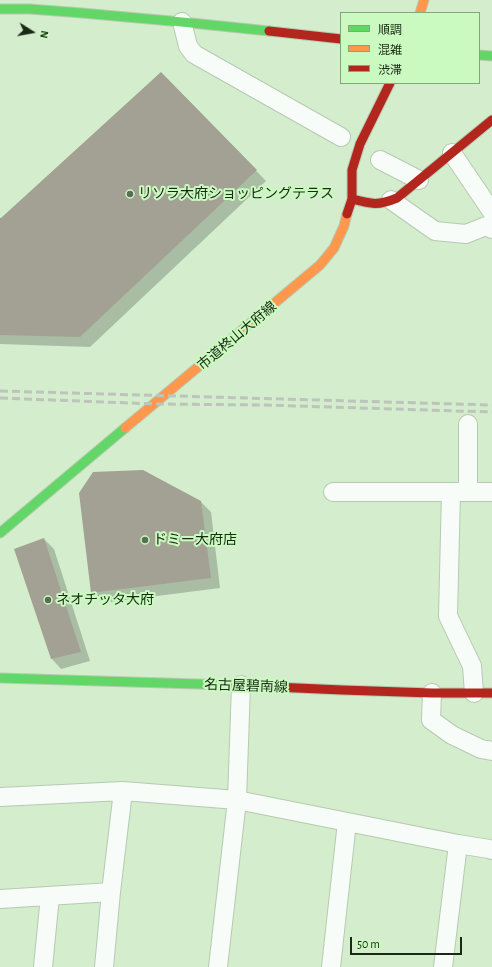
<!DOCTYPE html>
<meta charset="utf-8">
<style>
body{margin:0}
#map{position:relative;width:492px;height:967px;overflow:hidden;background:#d3edcd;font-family:"Alegreya Sans","Noto Sans JP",sans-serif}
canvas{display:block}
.legend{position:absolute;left:340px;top:12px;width:140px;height:72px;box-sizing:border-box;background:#cbfac0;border:1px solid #83a67b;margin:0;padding:5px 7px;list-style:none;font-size:12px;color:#182914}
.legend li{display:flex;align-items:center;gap:8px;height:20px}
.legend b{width:20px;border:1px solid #83a67b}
.north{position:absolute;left:12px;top:12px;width:40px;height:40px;-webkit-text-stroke:3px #cbfac0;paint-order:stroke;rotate:101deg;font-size:11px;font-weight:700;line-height:16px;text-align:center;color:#182914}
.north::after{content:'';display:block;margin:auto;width:14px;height:18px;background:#182914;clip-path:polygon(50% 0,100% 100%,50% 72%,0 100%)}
.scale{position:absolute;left:350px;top:937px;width:112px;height:18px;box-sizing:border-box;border:2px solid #182914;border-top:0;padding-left:5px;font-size:12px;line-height:14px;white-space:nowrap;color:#182914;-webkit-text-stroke:3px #cbfac0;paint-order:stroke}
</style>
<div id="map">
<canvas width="492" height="967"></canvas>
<ul class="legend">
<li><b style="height:5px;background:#63d668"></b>順調</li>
<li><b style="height:5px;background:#ff974d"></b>混雑</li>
<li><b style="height:5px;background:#b3261e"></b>渋滞</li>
</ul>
<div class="north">N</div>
<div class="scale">50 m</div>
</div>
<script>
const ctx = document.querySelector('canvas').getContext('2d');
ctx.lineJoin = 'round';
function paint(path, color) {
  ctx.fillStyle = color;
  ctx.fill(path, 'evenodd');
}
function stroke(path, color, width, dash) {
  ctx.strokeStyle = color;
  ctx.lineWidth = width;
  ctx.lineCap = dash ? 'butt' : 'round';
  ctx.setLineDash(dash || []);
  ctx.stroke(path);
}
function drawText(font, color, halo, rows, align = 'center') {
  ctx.font = font + ' "Alegreya Sans","Noto Sans JP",sans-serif';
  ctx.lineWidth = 4;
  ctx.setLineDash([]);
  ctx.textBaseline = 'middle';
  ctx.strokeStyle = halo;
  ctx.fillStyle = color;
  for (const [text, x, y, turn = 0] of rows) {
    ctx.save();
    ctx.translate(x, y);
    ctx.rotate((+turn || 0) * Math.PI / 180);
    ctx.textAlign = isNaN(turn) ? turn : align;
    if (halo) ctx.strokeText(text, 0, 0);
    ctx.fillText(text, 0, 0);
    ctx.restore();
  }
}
const shadow = new Path2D(`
 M171 83 266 181 90 347 0 344V219Z
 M201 502 211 512 220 588 102 603 92 593Z
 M44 539 54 549 90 661 61 669 52 659Z`);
const building = new Path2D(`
 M161 72 257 170 80 337 0 335V218H1Z
 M143 470 201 501 211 578 91 593 79 493 93 472Z
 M44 538 81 652 51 659 14 549Z`);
const street = new Path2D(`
 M182 22 188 46 194 54 341 137
 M452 153 492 212
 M380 160 419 180
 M391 200 435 231 466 234 486 226 492 229
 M468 424V492
 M333 492H492
 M451 492 448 616 472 666 474 693
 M432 693 431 720 452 735 481 749 492 751
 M0 797 123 791 237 800 458 844 489 849 492 850
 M0 899 111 892
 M43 967 50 896
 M104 967 111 892 123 791
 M218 967 237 800 241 685
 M331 967 347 822
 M443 967 458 844`);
const fast = new Path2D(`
 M0 9H30L82 13 182 22 269 31
 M479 55 492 56
 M0 533 125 428
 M0 678 230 685`);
const slow = new Path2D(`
 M420 13 424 0
 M125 428 320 265 334 248 344 226 347 214`);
const jam = new Path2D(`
 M269 31 341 39
 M352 199C371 204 378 206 397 198L492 120
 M347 214 352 199V170L360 144 390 83
 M230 685 342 690 432 693H492`);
const rail = new Path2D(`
 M0 391 492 405
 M0 398 156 404 265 405 492 412`);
const markers = [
 [130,194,4,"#596e55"],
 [145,540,4,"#596e55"],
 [48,600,4,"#596e55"]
];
const poiNames = [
 ["リソラ大府ショッピングテラス",138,194],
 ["ドミー大府店",153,540],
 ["ネオチッタ大府",56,600]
];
const streetNames = [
 ["市道柊山大府線",237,336,-40],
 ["名古屋碧南線",246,686,2]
];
paint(shadow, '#0003');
paint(building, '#a2a193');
stroke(street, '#b6cab1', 20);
stroke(fast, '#b6cab1', 11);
stroke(slow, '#b6cab1', 11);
stroke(jam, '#b6cab1', 11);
stroke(street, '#f8fcf8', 18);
stroke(fast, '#63d668', 9);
stroke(slow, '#ff974d', 9);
stroke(jam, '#b3261e', 9);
stroke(rail, '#bec4bc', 3, [8, 4]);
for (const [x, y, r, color] of markers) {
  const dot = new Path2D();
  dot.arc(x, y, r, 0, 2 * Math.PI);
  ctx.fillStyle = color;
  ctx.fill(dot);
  stroke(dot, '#cbfac0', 1.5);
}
drawText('14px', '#182914', '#cbfac0', poiNames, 'left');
drawText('14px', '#182914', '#cbfac0', streetNames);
</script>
